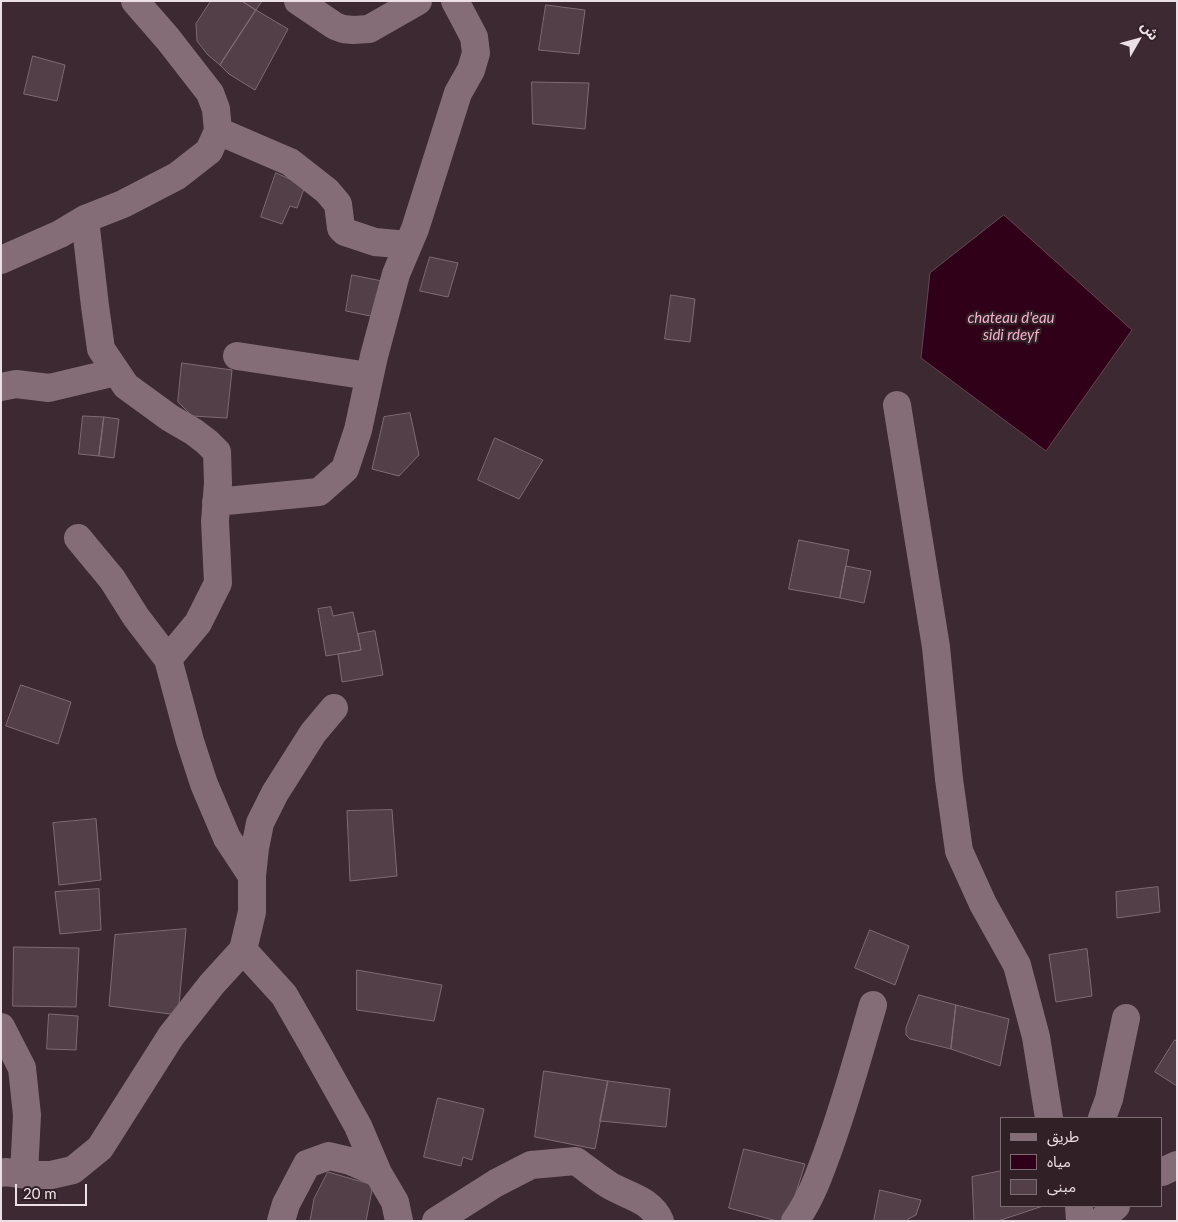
<!DOCTYPE html>
<meta charset="utf-8">
<style>
body{margin:0}
#map{position:relative;width:1178px;height:1222px;overflow:hidden;background:#3c2931;font-family:Lato,"Noto Sans Arabic",sans-serif}
canvas{display:block}
.frame{position:absolute;inset:0;border:2px solid #ece0e4;pointer-events:none}
.legend{position:absolute;left:1000px;top:1117px;width:162px;height:90px;box-sizing:border-box;background:#322027;border:1px solid #7c6d73;margin:0;padding:6px 9px;list-style:none;font-size:15px;color:#ece0e4}
.legend li{display:flex;align-items:center;gap:10px;height:25px}
.legend b{width:25px;border:1px solid #7c6d73}
.north{position:absolute;left:1113px;top:15px;width:50px;height:50px;-webkit-text-stroke:4px #322027;paint-order:stroke;rotate:52deg;font-size:14px;font-weight:700;line-height:20px;text-align:center;color:#ece0e4}
.north::after{content:'';display:block;margin:auto;width:18px;height:22px;background:#ece0e4;clip-path:polygon(50% 0,100% 100%,50% 72%,0 100%)}
.scale{position:absolute;left:15px;top:1184px;width:72px;height:22px;box-sizing:border-box;border:2px solid #ece0e4;border-top:0;padding-left:6px;font-size:15px;line-height:18px;white-space:nowrap;color:#ece0e4;-webkit-text-stroke:4px #322027;paint-order:stroke}
</style>
<div id="map">
<canvas width="1178" height="1222"></canvas>
<div class="frame"></div>
<ul class="legend">
<li><b style="height:6px;background:#846d76"></b>طريق</li>
<li><b style="height:14px;background:#2f0018"></b>مياه</li>
<li><b style="height:14px;background:#533f47"></b>مبنى</li>
</ul>
<div class="north">ش</div>
<div class="scale">20 m</div>
</div>
<script>
const ctx = document.querySelector('canvas').getContext('2d');
ctx.lineJoin = 'round';
function paint(path, color) {
  ctx.fillStyle = color;
  ctx.fill(path, 'evenodd');
}
function stroke(path, color, width, dash) {
  ctx.strokeStyle = color;
  ctx.lineWidth = width;
  ctx.lineCap = dash ? 'butt' : 'round';
  ctx.setLineDash(dash || []);
  ctx.stroke(path);
}
function drawText(font, color, halo, rows, align = 'center') {
  ctx.font = font + ' Lato,sans-serif';
  ctx.lineWidth = 4.5;
  ctx.setLineDash([]);
  ctx.textBaseline = 'middle';
  ctx.strokeStyle = halo;
  ctx.fillStyle = color;
  for (const [text, x, y, turn = 0] of rows) {
    ctx.save();
    ctx.translate(x, y);
    ctx.rotate((+turn || 0) * Math.PI / 180);
    ctx.textAlign = isNaN(turn) ? turn : align;
    if (halo) ctx.strokeText(text, 0, 0);
    ctx.fillText(text, 0, 0);
    ctx.restore();
  }
}
const water = new Path2D(`
 M1004 215 1132 330 1046 451 921 358 930 273Z`);
const building = new Path2D(`
 M211 1H242L256 10 220 65 208 55 197 41 196 24Z
 M242 1H262L256 10Z
 M546 5 585 10 579 54 539 50Z
 M256 10 288 29 255 90 229 74 220 65Z
 M33 56 65 65 57 101 24 94Z
 M532 82 589 83 585 129 533 124Z
 M276 173 305 186 297 208 290 206 282 224 261 217Z
 M430 257 458 263 448 297 420 291Z
 M352 275 387 282 380 318 346 311Z
 M671 295 695 299 690 342 665 339Z
 M182 363 232 370 227 418 192 416 178 402Z
 M410 413 419 455 399 476 372 469 384 417Z
 M83 416 104 417 99 456 79 454Z
 M104 417 119 419 114 458 99 456Z
 M495 438 543 460 519 499 478 480Z
 M799 540 849 550 840 598 789 589Z
 M846 566 871 571 864 603 840 598Z
 M331 607 333 616 353 612 361 650 326 656 318 609Z
 M375 631 383 675 342 682 338 654 361 650 358 634Z
 M21 685 71 702 58 744 6 726Z
 M392 810 397 876 350 881 347 811Z
 M96 819 101 880 59 885 53 823Z
 M1158 887 1160 912 1117 918 1116 892Z
 M99 889 101 930 60 934 55 892Z
 M186 929 178 1015 109 1006 115 935Z
 M870 930 909 946 895 985 855 968Z
 M14 947 79 948 76 1007 13 1006Z
 M1087 949 1092 996 1056 1002 1049 955Z
 M357 970 442 985 434 1021 357 1010Z
 M919 995 956 1005 951 1049 910 1039 906 1035V1028Z
 M956 1005 1009 1019 1000 1066 951 1049Z
 M49 1014 78 1016 76 1050 47 1049Z
 M1175 1040 1177 1042V1086L1155 1072Z
 M544 1071 608 1081 595 1149 535 1137Z
 M608 1081 670 1089 666 1127 600 1121Z
 M438 1098 484 1109 472 1160 463 1157 461 1166 424 1157Z
 M744 1149 805 1164 787 1221H777L729 1208Z
 M1002 1171V1206H1043L998 1221H974L972 1177Z
 M328 1172 373 1185 366 1221H310L314 1199Z
 M880 1190 921 1200 916 1215 908 1219V1221H874Z`);
const minor = new Path2D(`
 M298 1 335 26 343 29 353 30 369 29 418 1
 M218 131 290 162 327 191 338 204 341 228 345 232 375 242 408 245
 M85 219 95 306 101 349 126 386 170 418 194 432 207 442 217 452 218 483 215 521 218 583 198 623 168 659
 M1 260 60 234 85 219 123 204 177 176 209 151 218 131 216 109 210 93 168 39 135 1
 M237 356 369 376
 M1 387 16 384 49 388 116 372
 M897 405 936 647 949 779 959 851 983 904 1017 965 1036 1037 1049 1118
 M216 502 319 492 345 469 358 430 374 356 396 274 415 229 458 93 471 70 476 53 474 37 455 1
 M78 538 112 579 136 617 168 659 190 741 204 784 227 838 252 876
 M243 950 284 995 311 1042 358 1126 378 1173 395 1202 399 1221
 M1 1027 22 1068 27 1115 24 1174
 M1102 1118 1109 1099 1126 1018
 M1162 1172 1177 1165
 M1 1173 5 1172 28 1175H51L73 1170 100 1148 171 1036 212 984 243 950 252 912V876L255 848 260 823 275 793 313 733 334 708
 M1079 1206 1080 1221
 M281 1221 286 1204 307 1164 329 1156 350 1161 378 1173
 M436 1221 496 1183 531 1165 576 1161C587 1169 598 1178 609 1185 627 1196 651 1199 660 1221
 M795 1221C811 1199 820 1173 829 1148 846 1101 859 1053 873 1005
 M1103 1221 1107 1214 1116 1206`);
const waterNames = [
 ["chateau d'eau",1011,318],
 ["sidi rdeyf",1011,335]
];
paint(water, '#2f0018');
stroke(water, '#684355', 1);
paint(building, '#533f47');
stroke(building, '#816a73', 1);
stroke(minor, '#846d76', 28);
drawText('italic 15px', '#f6b3ce', '#322027', waterNames);
</script>
